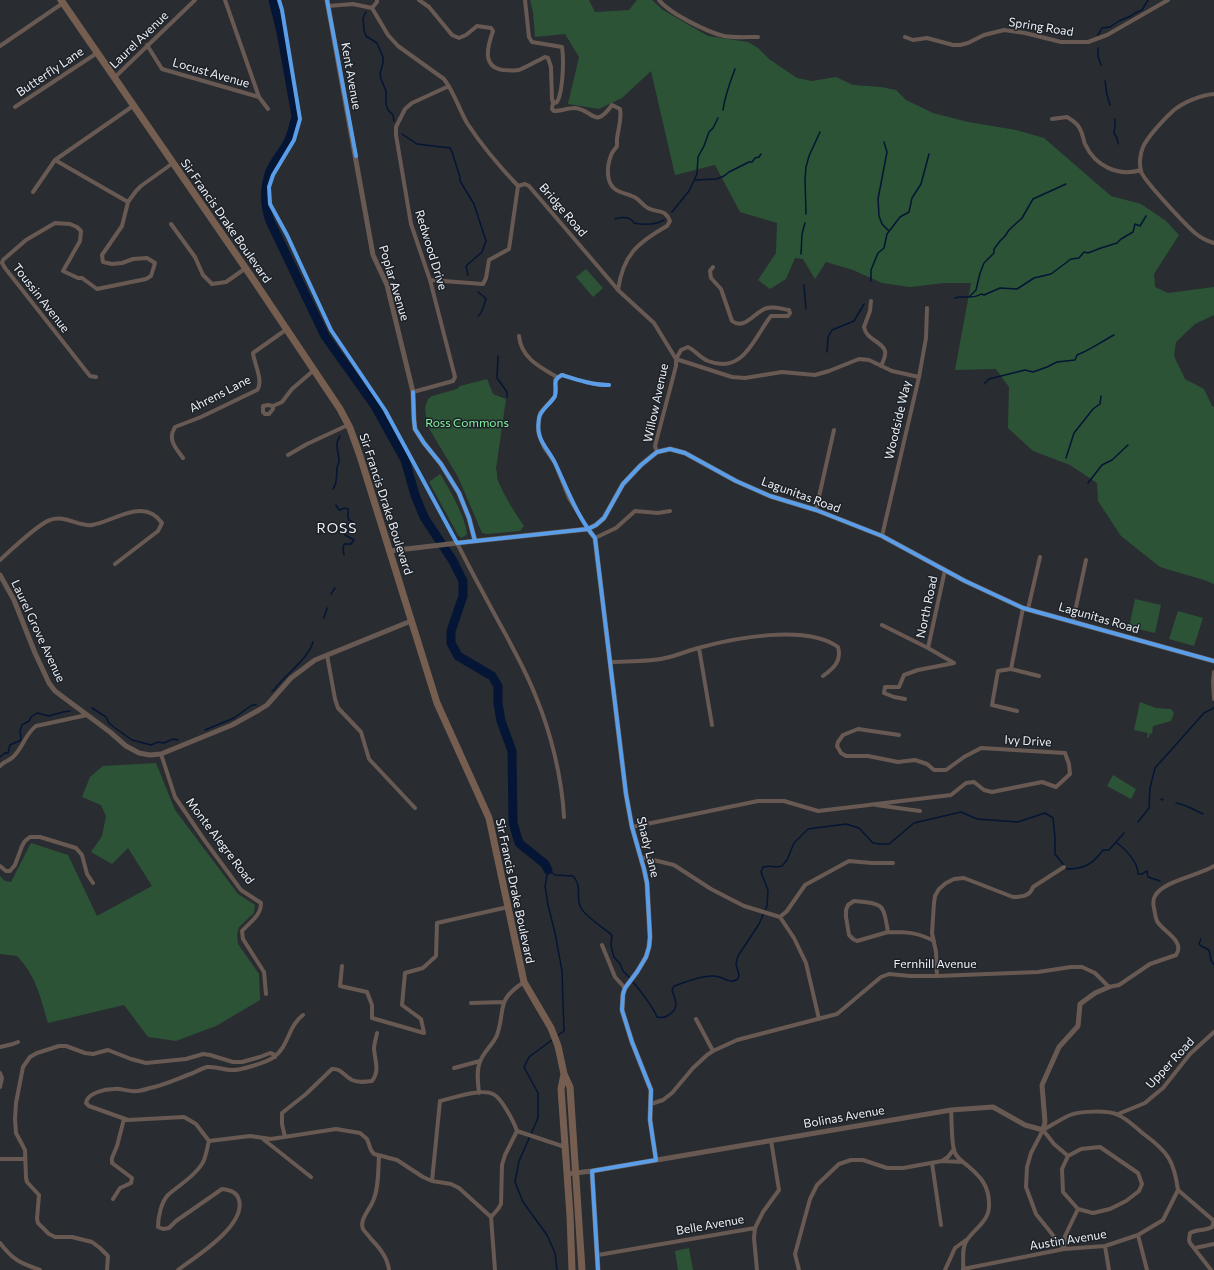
<!DOCTYPE html>
<style>
body{margin:0}
canvas{display:block;background:#292c30}
</style>
<canvas width="1214" height="1270"></canvas>
<script>
const ctx = document.querySelector('canvas').getContext('2d');
ctx.lineJoin = 'round';
function paint(path, color) {
  ctx.fillStyle = color;
  ctx.fill(path, 'evenodd');
}
function stroke(path, color, width, dash) {
  ctx.strokeStyle = color;
  ctx.lineWidth = width;
  ctx.lineCap = dash ? 'butt' : 'round';
  ctx.setLineDash(dash || []);
  ctx.stroke(path);
}
function drawText(font, color, halo, rows, align = 'center') {
  ctx.font = font + ' Commissioner,sans-serif';
  ctx.lineWidth = 3;
  ctx.setLineDash([]);
  ctx.textBaseline = 'middle';
  ctx.strokeStyle = halo;
  ctx.fillStyle = color;
  for (const [text, x, y, turn = 0] of rows) {
    ctx.save();
    ctx.translate(x, y);
    ctx.rotate((+turn || 0) * Math.PI / 180);
    ctx.textAlign = isNaN(turn) ? turn : align;
    if (halo) ctx.strokeText(text, 0, 0);
    ctx.fillText(text, 0, 0);
    ctx.restore();
  }
}
const green = new Path2D(`
 M530 0H589L595 12 629 10 637 0H652L663 10 708 36 748 42 758 48 769 59 797 78 812 81 836 77 853 85 881 87 896 90 906 100 933 113 968 122 1016 130 1044 138 1111 196 1141 204 1166 221 1179 235 1154 274 1155 287 1168 293 1214 287V315L1195 324 1176 342 1174 356 1185 379 1204 389 1212 406 1214 407V584L1204 580 1160 567 1121 536 1098 501 1097 483 1070 465 1033 451 1008 428 1009 387 996 369 955 370 971 283H944L910 287 882 283 853 270 826 262 815 279 803 259 795 258 786 279 770 289 758 280 776 253 777 223 740 212 715 165 675 175 651 71 622 98 599 109 568 104 579 57 565 34 535 37 533 12Z
 M586 269 603 288 593 297 576 277Z
 M487 379 493 394 506 399 496 469C498 473 496 476 498 481 505 497 514 512 524 526L520 531 487 534 482 533 458 477 427 425 425 408 428 399 432 396 457 389 460 386Z
 M440 474C449 488 466 518 467 534L465 536 461 538 458 535 429 482Z
 M1135 599 1161 605 1155 633 1129 627Z
 M1178 611 1203 618 1194 646 1169 639Z
 M1140 702 1156 708 1171 709 1174 713 1171 721 1153 726 1152 734 1150 733 1149 738 1147 737 1148 733 1134 730Z
 M156 763 175 810 238 894 255 905 254 913 239 927 237 935 238 944 259 974 260 1000 216 1026 176 1041 148 1037 124 1005 48 1023C40 996 36 976 17 956L0 954V876L5 881 11 882 31 843 68 855 97 916 152 886 128 848 112 864 91 852 102 836 106 816 101 805 82 797 90 777 103 766Z
 M1113 775 1136 789 1131 799 1107 786Z
 M689 1248 693 1270H678L675 1251Z`);
const stream = new Path2D(`
 M366 12 363 18 364 30 366 36 377 43 383 57V63L380 74 381 79 386 91V104L388 110 393 115 394 121
 M1098 35 1102 28 1110 27 1119 21 1131 16 1135 13 1142 10 1148 0
 M1098 48V56L1101 65
 M1105 81 1107 95 1110 105
 M723 110C725 95 730 82 735 69
 M1115 119V127L1114 133 1117 138 1118 144
 M402 134 417 144 450 148 452 152 460 177V181L474 204 486 241 482 252 466 266 468 275
 M884 142 887 152 878 199 879 216 882 224 889 231
 M695 180 717 179 724 176 729 172 749 162H752L755 158 759 157 761 154
 M672 212 689 191 697 174 698 157 704 146 709 132 713 128 718 118
 M806 214 805 179 806 167 809 156 820 132
 M615 219C622 217 630 216 634 223 643 225 656 225 664 220
 M801 254 802 234 805 223
 M871 281V270L878 253 884 248 887 234 900 217 909 212 912 198 921 184 929 154
 M804 285 806 309
 M478 292 483 296 486 299 481 313 478 316
 M969 297 976 290 980 273 984 263 994 253V249L1000 241 1005 236 1009 230 1022 218 1033 199 1066 184
 M955 298C964 295 972 300 981 294L984 295 1000 288 1017 289 1034 278 1051 274 1071 259 1079 258 1084 252 1088 253 1101 248 1117 243 1121 239 1133 232 1135 224 1140 226 1146 216
 M827 352 828 337 832 330 854 321 864 304
 M498 356 497 378 507 392V397
 M984 384 989 379 1025 370 1033 372 1047 367 1057 362 1075 360 1077 355C1090 350 1101 342 1114 335
 M1066 458 1074 433 1093 409 1100 404 1101 396
 M1088 483 1102 465 1112 460 1128 445
 M333 489C338 483 336 475 337 468 337 466 338 464 339 462 340 453 333 446 340 436
 M336 505 339 510 345 508 348 509V517L349 520 353 522C352 527 351 528 346 530L345 535 354 540 351 544H344L343 549 344 555
 M331 594 335 588
 M324 618 327 608
 M272 691 274 690C285 674 307 661 313 642
 M92 708 106 717 109 723 115 728 132 740 151 745 158 742 164 743 173 739 178 740
 M205 730 234 718 252 705H256
 M0 757 5 753H8L10 745 21 740 20 731 22 725 29 721 31 717 37 713 49 716 63 712 70 711
 M1161 799 1163 800
 M1176 803C1185 804 1194 810 1203 814
 M1138 822 1149 808 1150 788 1155 768 1204 713 1214 708
 M1116 842C1126 850 1138 861 1138 874H1142L1147 871 1148 877 1160 881
 M1201 939 1199 944 1201 946 1209 950 1211 960 1214 965
 M632 981C640 990 653 1007 657 1017 661 1018 663 1018 667 1016 680 1009 676 1002 672 990L674 986C686 982 701 975 714 976 724 976 728 985 738 979L739 975 736 964 738 956 759 924 767 906 768 890 761 872 763 867C770 865 775 868 782 866L787 860 794 843 808 829 846 824 859 828 873 843 880 844H889L914 823 961 812 977 819 1018 822 1045 813 1053 818 1055 838V854L1067 869C1084 869 1093 864 1103 850H1109L1124 833
 M557 1036 564 1031 562 971 555 933 548 905 545 886 548 870 555 875 573 876C583 887 575 897 581 908 585 916 605 929 612 935L611 946 614 957 620 964 623 971 630 978
 M552 1040 529 1057 524 1067 538 1093V1118L519 1161 515 1182 523 1202 547 1235 555 1253 557 1270`);
const river = new Path2D(`
 M273 0 281 32 296 116C294 124 292 132 289 140 284 150 276 159 271 169 264 186 264 204 270 221L325 336 375 406 405 460 415 495 424 517 453 561 463 581V596L451 631V643L458 656 492 676 498 686V703L501 721 512 751 513 823 519 843 545 864 548 870`);
const minor = new Path2D(`
 M225 0 259 97 268 109
 M419 0 429 7 452 35 459 38 466 35 477 26 491 28 493 31C488 45 481 67 503 70 508 70 514 71 519 70 527 67 537 61 545 57L548 58 551 67 552 100 555 103 557 102C563 92 564 60 562 47L532 42 529 37 525 0
 M659 0C669 13 707 32 724 36 734 38 747 37 758 37
 M328 6 353 4 372 8 388 35 398 46 444 79C454 92 459 109 467 123 482 146 499 166 518 186L525 184 529 186 619 291 654 323 676 359
 M372 8 377 2V0
 M905 37 913 40 927 38 953 45H960L968 43 984 35 1004 30 1025 33 1061 42H1088L1107 35 1168 0
 M147 45 162 69 259 97
 M0 46 63 3
 M114 78 195 0
 M1214 94C1201 95 1184 102 1174 110 1165 118 1148 136 1143 147 1140 154 1139 164 1141 171 1142 179 1187 226 1195 233 1201 238 1207 241 1214 243
 M553 102 552 109 554 111C561 111 568 108 575 108 594 110 594 130 612 105L620 109C622 120 618 129 617 139 617 142 617 144 617 146 616 148 613 151 612 153 608 162 607 172 609 180 613 194 626 192 636 198 641 201 644 207 650 209 660 213 665 209 670 221L667 226C637 243 623 255 618 290
 M15 107 97 53
 M1052 119 1067 117C1072 120 1078 124 1080 129 1083 134 1083 139 1085 144 1095 166 1118 177 1141 170
 M55 160 128 202
 M33 192 55 160 133 106
 M171 224 195 257 203 275 212 284 226 282 246 268
 M430 280 483 284 486 278 489 260 509 249 518 186
 M871 301 870 311 864 327C866 340 882 341 885 351 886 355 883 362 881 366
 M519 336C521 358 540 367 557 377
 M676 359 681 350 688 347C696 351 700 358 708 361 744 375 754 337 771 316H788L790 313 789 310C782 309 774 306 767 308 755 311 745 331 732 321L721 289 711 278 710 271 713 267
 M676 359 732 377 745 378 782 372 815 375 829 371 859 359 869 360 892 371 919 377
 M96 377 90 376 5 268 2 263 3 260 26 240 55 223 70 224 77 227 81 231 80 241 63 271 78 278H82L97 289 146 279 151 276 155 263 147 258 133 259 122 263 112 264 103 262 102 255 122 226 128 202 136 191 141 186 173 163
 M413 392 453 381 455 377 430 280 411 224 396 135V127L405 109 412 103 449 86
 M273 406V409L269 414H265L263 412V406L268 405 273 406 282 402 292 389 314 370
 M657 452 655 446 676 366V359
 M288 455 307 444 348 425
 M183 458C176 448 167 440 175 427L201 417 257 390C264 382 254 363 253 353L287 329
 M816 510 834 430
 M588 529 569 498 555 463 544 447 539 435 538 430 540 413 555 396V380L562 375C578 380 593 385 609 385
 M882 536 919 377 926 338 927 308
 M595 538 616 528 635 511 658 513 670 511
 M457 543C473 575 490 606 507 637 517 656 528 676 536 697 551 733 562 778 564 817
 M0 560C11 550 38 524 50 520 64 514 79 527 92 525 115 521 144 497 162 523L158 531 115 564
 M1028 609 1040 557
 M1073 621 1086 560
 M882 625 928 648 954 663
 M699 648 712 725
 M928 648 945 570
 M327 655 335 699 338 708 361 732 369 759 415 808
 M610 662C626 661 651 662 665 658 676 656 687 651 698 648 734 638 806 624 838 647 842 661 834 668 823 676
 M1011 669 1039 676
 M1214 672 1213 682 1214 699
 M905 699 894 697 884 693 885 687H899L904 675 918 670 954 663
 M1017 711 992 705 998 671 1011 669 1023 608
 M161 754 175 797 205 841 241 890 261 903C261 916 250 922 242 931L243 939 264 972 266 994
 M0 766C3 762 9 761 13 757 23 748 25 734 36 726L87 715
 M868 805 951 795 966 783 974 782 984 790 992 792 1042 782 1056 787 1070 774 1069 764 1065 753 981 748 964 757 946 770H934L927 764 915 760 898 762 868 756H846L841 753 837 746 838 742 843 735 858 729 899 735
 M876 805 920 811
 M632 827 758 801H784L818 811 869 805
 M641 857 674 865 711 889 744 906 780 917 794 938 806 963 819 1019
 M0 866 6 871H10L15 865 22 846 25 841 30 837H40L76 848 82 855 87 874 93 883
 M854 901C884 904 883 903 888 932L857 941 853 939 849 935 846 917V910L848 905Z
 M780 917 787 911 805 885 849 861 872 863H893
 M888 932C906 932 917 932 934 941
 M602 945 615 977 625 988
 M342 966 340 986 367 992 372 1005V1018L424 1033 421 1019 402 1005 405 973 423 968 436 956 437 923 508 907
 M937 976 936 952 932 933 934 903 935 896 939 889 946 883 954 879 964 878 1013 897C1022 897 1030 896 1033 887L1064 867
 M471 1003 504 1002
 M303 1015C288 1026 289 1046 274 1057 268 1062 239 1071 231 1070 222 1070 218 1066 207 1067 203 1068 197 1071 193 1073 179 1078 165 1085 150 1088 144 1090 138 1092 132 1091 126 1091 120 1088 114 1089 105 1089 87 1093 86 1103L89 1106 128 1120 184 1117 196 1124 209 1141 250 1136 271 1139 336 1129 360 1133 367 1139 371 1150 374 1154 397 1160 423 1177 432 1181 451 1184 459 1188 491 1217
 M696 1019 713 1051
 M0 1047 13 1044 18 1042
 M454 1068 480 1061
 M0 1073 2 1078 0 1087
 M479 1093C478 1083 476 1071 480 1062 483 1052 493 1045 497 1035 506 1009 495 1001 524 982
 M651 1104 663 1100 672 1093 693 1068 707 1055 713 1051 737 1040 837 1014 881 977 889 974 910 976H937L1038 972 1071 967H1082L1095 973 1109 987 1119 985 1150 964 1176 955C1186 941 1162 931 1157 921 1155 917 1155 912 1154 908 1153 905 1153 899 1155 896 1163 881 1198 876 1214 866
 M951 1110C952 1121 951 1144 955 1153 958 1159 963 1162 968 1166 981 1177 989 1186 989 1204 990 1221 975 1228 967 1240 961 1248 964 1260 963 1270
 M1118 1114 1145 1103 1152 1097 1163 1088 1190 1054 1214 1032
 M1043 1130C1052 1125 1061 1119 1070 1115 1080 1111 1109 1110 1118 1115 1128 1119 1137 1129 1145 1135 1168 1152 1174 1161 1178 1190L1214 1221 1212 1227C1205 1231 1197 1229 1190 1233L1189 1240 1190 1243 1211 1270
 M1043 1130 1054 1144 1068 1156 1081 1149 1100 1147 1138 1173 1142 1184 1139 1191 1126 1201 1110 1209 1093 1213 1078 1209 1065 1236 1064 1249
 M1043 1130 1031 1153 1027 1167 1026 1187 1036 1214 1064 1249
 M517 1131 565 1147
 M285 1137 282 1124V1113L306 1094 332 1069C341 1068 344 1076 352 1080 359 1083 365 1082 372 1081 380 1071 375 1061 374 1049 374 1044 376 1039 377 1033
 M263 1139 311 1177
 M379 1156C378 1170 379 1188 373 1201 370 1209 359 1220 363 1229 365 1232 369 1236 371 1239 379 1247 388 1259 389 1270
 M1068 1156 1062 1169 1063 1192 1078 1209
 M0 1159H25
 M942 1161 948 1157 954 1149
 M932 1163 941 1225
 M432 1181 440 1101C453 1098 482 1088 493 1094 501 1097 514 1122 517 1131L505 1155 502 1165 501 1204 498 1209 491 1217
 M113 1199 120 1188 131 1183 132 1178 112 1163V1158L117 1146 124 1119
 M491 1217 495 1270
 M755 1228 754 1238 757 1270
 M1138 1235 1147 1270
 M0 1243C13 1260 20 1263 40 1270
 M1105 1246 1109 1270
 M1195 1248 1214 1244
 M598 1255 755 1228 763 1212 779 1190 771 1140
 M963 1269 1064 1249 1105 1246 1138 1235 1163 1220 1178 1190
 M107 1270 108 1256 100 1248 92 1242 72 1237H55L49 1234 38 1223 37 1219 39 1195 27 1182 26 1178 25 1150 16 1133 15 1119 16 1103 23 1067 30 1057 37 1053 59 1046H66L85 1053 93 1054 108 1050 131 1059 146 1063 186 1059 203 1054 210 1055 233 1062H242L260 1057 270 1053 273 1054 275 1057
 M178 1270C195 1257 246 1226 239 1200 237 1192 230 1190 222 1189L176 1221 169 1228 163 1229 158 1227C158 1218 161 1202 168 1195 179 1185 193 1178 202 1164 206 1158 207 1148 209 1141
 M799 1270 795 1254 810 1199 817 1185 839 1164 851 1160H863L887 1168H903L942 1161 963 1162
 M945 1270 955 1248 966 1240`);
const tertiary = new Path2D(`
 M327 0 373 255 387 285 413 392 414 420 415 429 424 443 441 464 459 493 469 518 475 541
 M588 529 595 538 626 794 632 827 644 869 647 883 650 937 649 947 646 957 637 972 625 988 623 994 622 1010 632 1042 651 1090 650 1120 656 1160
 M389 551 475 541 588 529 596 525 604 518 623 484 641 465 657 452 670 449 685 453 736 481 770 496 816 510 882 536 965 581 1023 608 1214 661
 M0 575 14 600 35 653 49 683 55 691 110 732 126 746 139 753 150 755 161 754 232 725 259 710 267 705 291 678 315 660 411 621
 M592 1171 598 1270
 M567 1174 592 1171 951 1110 993 1107 1025 1125 1043 1130 1045 1122 1042 1085 1059 1047 1078 1026 1080 1004 1095 993 1109 987`);
const primary = new Path2D(`
 M61 0 253 279 340 409 350 428 360 456 437 703 489 818 524 982 551 1028 558 1046 564 1074 570 1087 582 1270
 M564 1074 561 1089 570 1215 572 1270`);
const cycleway = new Path2D(`
 M279 0 282 10 300 119 294 140 273 175 269 187 270 204 287 235 331 330 385 410 457 543 588 529 596 525 604 518 623 484 641 465 657 452 670 449 685 453 736 481 770 496 816 510 882 536 965 581 1023 608 1214 661
 M327 0 356 156
 M413 392 414 420 415 429 424 443 441 464 459 493 469 518 475 541
 M598 1270 592 1171 656 1160 650 1120 651 1090 632 1042 622 1010 623 994 625 988 637 972 646 957 649 947 650 937 647 883 644 869 632 827 626 794 595 538C577 516 568 491 556 465 548 447 535 441 539 418 541 409 551 404 555 396 558 386 551 380 562 375 578 380 593 385 609 385`);
const streetNames = [
 ["Spring Road",1041,27,9],
 ["Laurel Avenue",139,40,-44],
 ["Butterfly Lane",50,72,-34],
 ["Locust Avenue",211,73,16],
 ["Kent Avenue",351,76,80],
 ["Bridge Road",563,210,49],
 ["Sir Francis Drake Boulevard",226,221,55],
 ["Redwood Drive",431,250,73],
 ["Poplar Avenue",394,283,73],
 ["Toussin Avenue",41,298,52],
 ["Ahrens Lane",220,394,-27],
 ["Willow Avenue",656,403,-78],
 ["Woodside Way",898,420,-77],
 ["Lagunitas Road",801,495,20],
 ["Sir Francis Drake Boulevard",386,504,72],
 ["North Road",927,607,-78],
 ["Lagunitas Road",1099,618,16],
 ["Laurel Grove Avenue",38,631,65],
 ["Ivy Drive",1028,741,3],
 ["Monte Alegre Road",220,841,53],
 ["Shady Lane",648,847,76],
 ["Sir Francis Drake Boulevard",515,891,78],
 ["Fernhill Avenue",935,964],
 ["Upper Road",1170,1063,-47],
 ["Bolinas Avenue",844,1117,-10],
 ["Belle Avenue",710,1225,-10],
 ["Austin Avenue",1068,1240,-9]
];
const parkNames = [
 ["Ross Commons",467,423]
];
const quarterNames = [
 ["ROSS",337,528]
];
paint(green, '#2c5336');
stroke(stream, '#041535', 1.5);
stroke(river, '#041535', 9);
stroke(minor, '#685952', 4);
stroke(tertiary, '#685952', 5);
stroke(primary, '#755e50', 7);
stroke(cycleway, '#5a9eea', 4);
drawText('12px', '#eef1f6', '#1d2229', streetNames);
drawText('12px', '#84f29c', '#1d2229', parkNames);
ctx.letterSpacing = '1px';
drawText('14px', '#eef1f6', '#1d2229', quarterNames);
ctx.letterSpacing = '0px';
</script>
